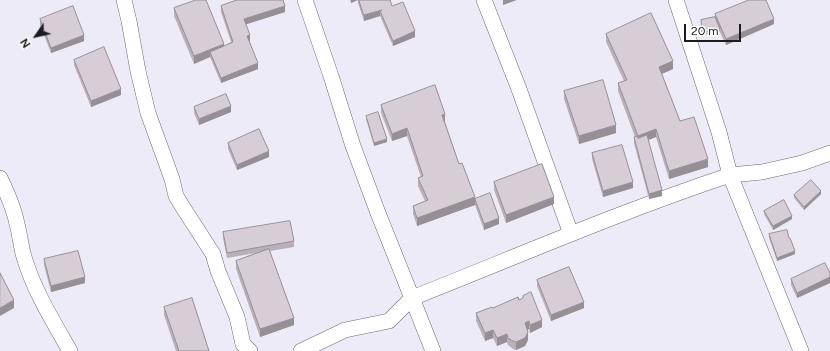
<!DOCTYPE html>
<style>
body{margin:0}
#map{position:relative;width:830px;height:351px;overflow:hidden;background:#ecebf7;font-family:Figtree,sans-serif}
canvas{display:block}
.north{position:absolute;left:16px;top:16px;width:40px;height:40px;-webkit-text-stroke:3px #fff;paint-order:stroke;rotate:236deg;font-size:11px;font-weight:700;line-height:16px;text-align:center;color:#1c1c20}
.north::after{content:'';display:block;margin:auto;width:14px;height:18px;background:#1c1c20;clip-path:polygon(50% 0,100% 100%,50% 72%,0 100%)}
.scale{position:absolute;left:684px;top:24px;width:57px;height:18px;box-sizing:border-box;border:2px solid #1c1c20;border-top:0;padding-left:5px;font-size:12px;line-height:14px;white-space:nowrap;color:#1c1c20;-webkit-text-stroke:3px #fff;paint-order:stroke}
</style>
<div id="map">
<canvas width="830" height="351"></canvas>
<div class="north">N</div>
<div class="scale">20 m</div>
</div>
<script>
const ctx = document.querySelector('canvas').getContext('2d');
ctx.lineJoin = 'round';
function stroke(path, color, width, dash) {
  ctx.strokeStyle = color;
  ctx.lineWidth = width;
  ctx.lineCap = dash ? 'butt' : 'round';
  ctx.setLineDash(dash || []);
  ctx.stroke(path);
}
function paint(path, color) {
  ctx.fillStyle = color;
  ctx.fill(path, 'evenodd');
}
const street = new Path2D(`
 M124 0 129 21 138 71 148 113 172 179 176 196 182 206 213 254 218 271 237 317 243 344 250 351
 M484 0 519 89 571 234
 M0 178C7 193 14 208 17 224 20 235 21 247 24 257 34 291 53 321 70 351
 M301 351 345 330 389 321 412 298 378 213 353 146 331 76 305 0
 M433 351 412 298C518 256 622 211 730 175L719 132 676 0
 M801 351 730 175 762 172 802 163 830 153`);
const wall = new Path2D(`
 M236 0H283L285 12 246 24 250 41H249L258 69 221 83 210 57 194 64 174 16V8L224 46 231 42 221 12V6L236 1Z
 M350 0H390L392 6 415 37 393 46 380 16 364 21 358 3V0L351 3Z
 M715 14 774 24 726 45 720 32 702 35 701 20 715 17Z
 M40 19 84 41 51 53 40 25Z
 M606 34 673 69 662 74 680 121 708 167 669 179 656 137 648 140 662 196 649 199 634 143V137H635L618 91V83L624 81 606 42Z
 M74 60 121 95 91 107 74 65Z
 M564 91 616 133 579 144 564 99Z
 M381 105 445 122 459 164 475 199 499 224 484 230 475 205 417 226 413 214V206L425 201 418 186V178L421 177 407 136 392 141 381 113Z
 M194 107 231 112 199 125 194 113Z
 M366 116 387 142 374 146 366 119Z
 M228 143 269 157 237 170 228 149Z
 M592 153 633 188 603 197 592 159Z
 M494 182 554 204 506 223 494 190Z
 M821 194 804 210 794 198V195Z
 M764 211 792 219 773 230 764 214Z
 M223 232 294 241V247L270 251 294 325 260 337 236 269V261L256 253 227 258 223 238Z
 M769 234 795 254 777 261 769 238Z
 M44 259 85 283 51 292 44 265Z
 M830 273V283L797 298 791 285V279Z
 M537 280 584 308 551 321 537 286Z
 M523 296 542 327 530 333 529 329 527 330 528 340 525 346 516 350 513 349 508 345 507 342 497 346 493 338 485 341 476 321V313L519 300 523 298Z
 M164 307 209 351H176L164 315Z`);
const shadedWall = new Path2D(`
 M351 0H358L351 3Z
 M503 0H517L503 5Z
 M285 6V12L244 25V19Z
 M382 10 380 11V16L364 21V15Z
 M774 19V24L726 45V39Z
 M415 31V37L393 46V41Z
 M84 35V41L51 53V48Z
 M250 35V41L247 42V36Z
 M224 44V52H210V57L194 64V56Z
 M673 61V69L659 75V67Z
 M258 63V69L221 83V78Z
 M121 89V95L91 107V101Z
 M231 106V112L199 125V119Z
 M445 114V122L442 123V115Z
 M616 125V133L579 144V136Z
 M407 128V136L392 141V134Z
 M656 129V137L638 144V136Z
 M387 139V142L374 146V143Z
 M269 151V157L237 170V165Z
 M708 159V167L669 179V171Z
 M633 182V188L603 197V191Z
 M662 190V196L649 199V194Z
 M821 191V194L804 210V207Z
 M475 197V205L417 226V218Z
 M554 197V204L506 223V215Z
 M792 216V219L773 230V226Z
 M499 218V224L484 230V224Z
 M795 251V254L777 261V258Z
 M85 277V283L51 292V286Z
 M830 277V283L797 298V293Z
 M14 300V308L0 316V308Z
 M584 302V308L551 321V315Z
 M294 318V325L260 337V329Z
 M542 320V327L530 333V325Z
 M529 321V329L525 331V323Z
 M493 330V338L485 341V333Z
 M528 332V340L525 346 516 350V342Z
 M507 334V342L497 346V338Z`);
const building = new Path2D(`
 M196 0H206L224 44 194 56 174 8Z
 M237 0H283L285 6 244 19 250 35 247 36 258 63 221 78 210 52 233 42 221 6Z
 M359 0H390L392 6 403 2 415 31 393 41 380 11 382 10 364 15Z
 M749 0H766L774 19 726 39 715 14Z
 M73 6 84 35 51 48 40 19Z
 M651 13 673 61 659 67 680 121 694 117 708 159 669 171 656 129 638 136 618 83 627 80 606 34Z
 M715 17 720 29 702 32 701 20Z
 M104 47 121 89 91 101 74 60Z
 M603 80 616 125 579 136 564 91Z
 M435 85 445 114 442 115 459 164 462 163 475 197 417 218 413 206 428 200 418 178 423 176 407 128 392 134 381 105Z
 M226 94 231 106 199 119 194 107Z
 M378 112 387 139 374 143 366 116Z
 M259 129 269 151 237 165 228 143Z
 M647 135 662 190 649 194 634 137 637 136 638 138Z
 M622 145 633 182 603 191 592 153Z
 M542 164 554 197 506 215 494 182Z
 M811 180 821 191 804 207 794 195Z
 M490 193 499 218 484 224 475 199Z
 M784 200 792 216 773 226 764 211Z
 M290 221 294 241 227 253 223 232Z
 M787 230 789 238H790L795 251 777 258 769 234Z
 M269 249 294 318 260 329 236 261Z
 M78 251 85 277 51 286 44 259Z
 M825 263 830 273V277L797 293 791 279Z
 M569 267 584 302 551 315 537 280Z
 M0 273 14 300 0 308Z
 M531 292 542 320 530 325 529 321 525 323 528 332 525 338 516 342 513 341 508 338 507 334 497 338 493 330 485 333 476 313 492 307 493 308 518 297 519 300 523 298V296Z
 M192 298 209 351H179L164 307Z`);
stroke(street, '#6c6c76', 16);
stroke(street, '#fff', 15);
paint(wall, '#b9b0b9');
paint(shadedWall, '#969096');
paint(building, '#d7cdd7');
stroke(building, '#969096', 1);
</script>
